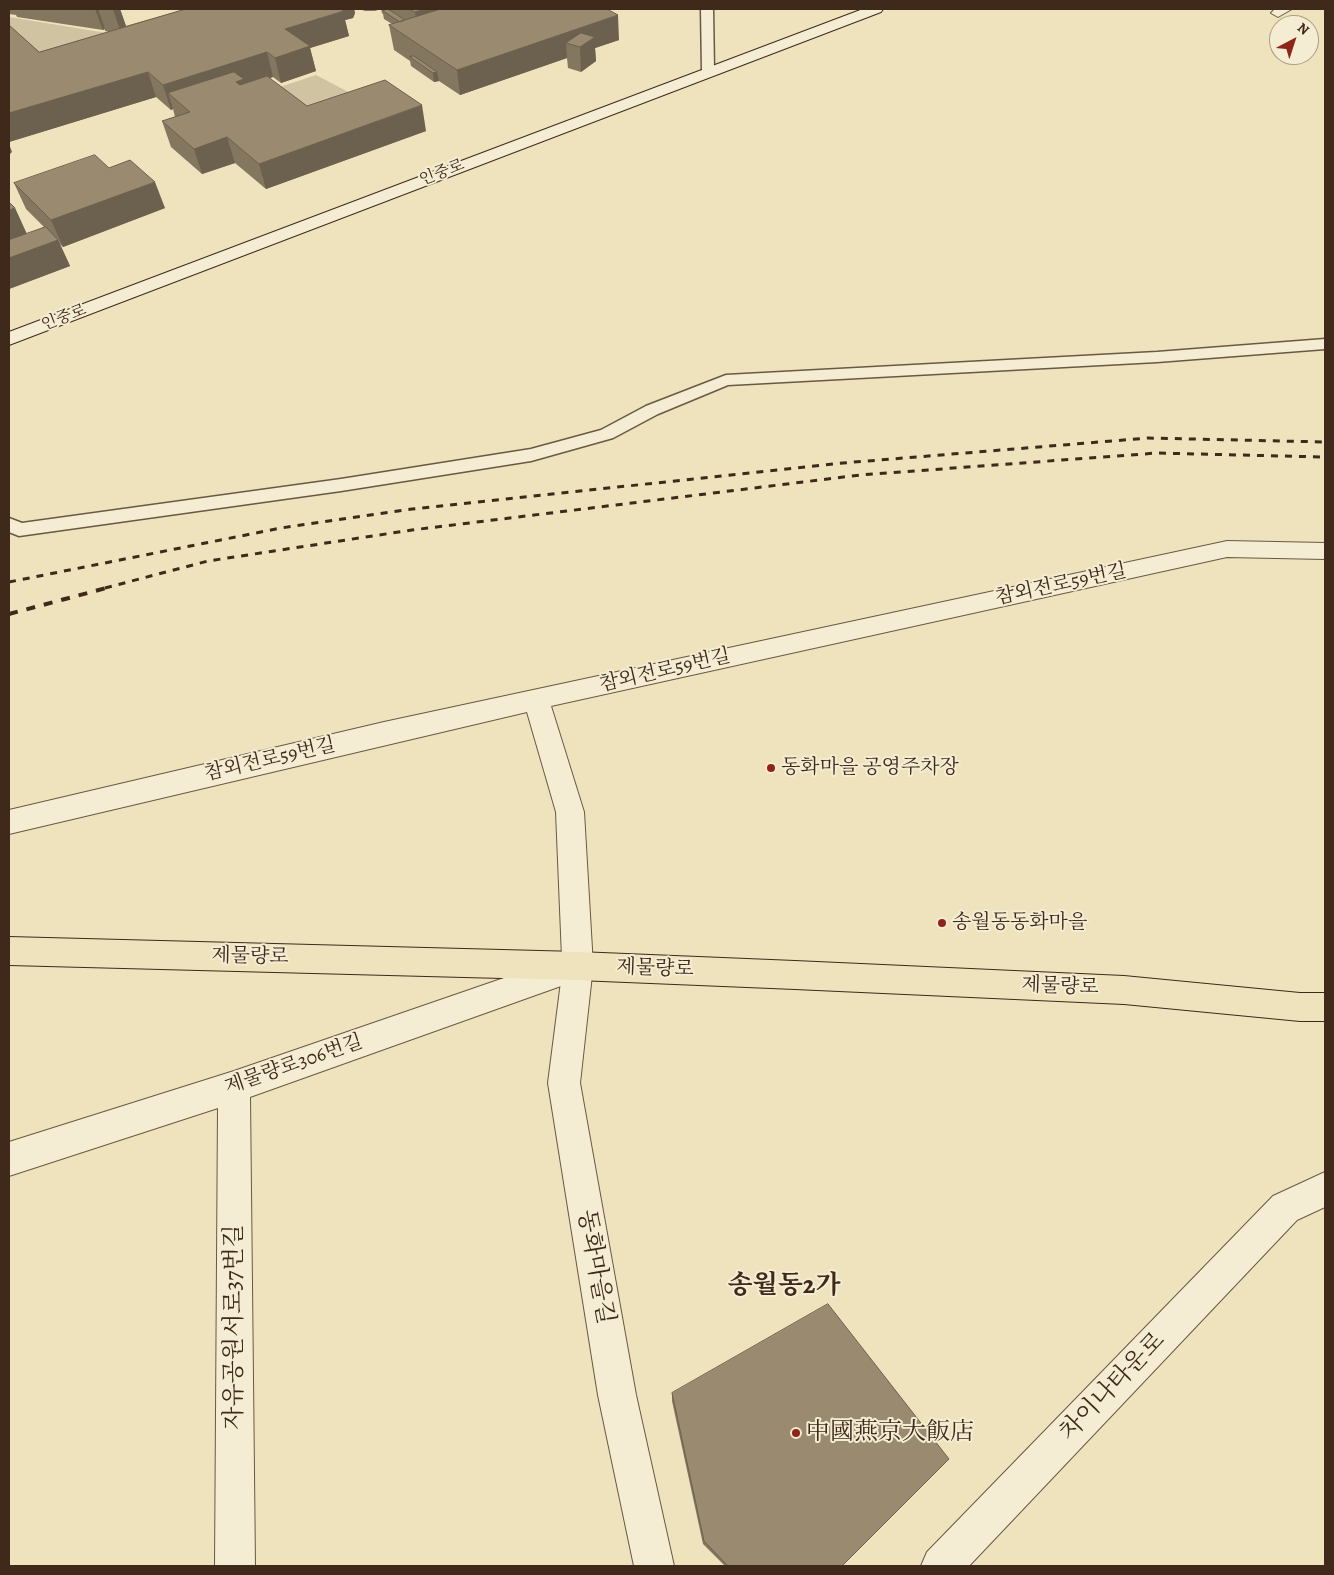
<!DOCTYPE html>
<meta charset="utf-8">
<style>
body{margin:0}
#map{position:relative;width:1334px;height:1575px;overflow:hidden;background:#eee3bc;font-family:Alegreya,serif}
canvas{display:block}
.frame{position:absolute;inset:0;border:10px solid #3e291b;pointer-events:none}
.north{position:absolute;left:1269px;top:15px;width:50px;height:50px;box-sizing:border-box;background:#f4edd3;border:1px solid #ab9f89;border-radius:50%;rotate:40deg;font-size:14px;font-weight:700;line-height:20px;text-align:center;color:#3e291b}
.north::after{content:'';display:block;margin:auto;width:18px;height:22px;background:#8f2418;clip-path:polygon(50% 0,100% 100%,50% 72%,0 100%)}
</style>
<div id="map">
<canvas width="1334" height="1575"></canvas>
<div class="frame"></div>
<div class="north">N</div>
</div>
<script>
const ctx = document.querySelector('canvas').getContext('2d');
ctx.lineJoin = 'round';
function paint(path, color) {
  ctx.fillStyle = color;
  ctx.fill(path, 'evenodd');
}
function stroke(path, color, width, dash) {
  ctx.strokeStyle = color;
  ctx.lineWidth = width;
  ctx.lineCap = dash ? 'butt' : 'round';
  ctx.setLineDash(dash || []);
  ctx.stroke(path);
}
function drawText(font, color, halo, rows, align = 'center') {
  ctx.font = font + ' Alegreya,"Noto Serif KR",serif';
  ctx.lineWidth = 4;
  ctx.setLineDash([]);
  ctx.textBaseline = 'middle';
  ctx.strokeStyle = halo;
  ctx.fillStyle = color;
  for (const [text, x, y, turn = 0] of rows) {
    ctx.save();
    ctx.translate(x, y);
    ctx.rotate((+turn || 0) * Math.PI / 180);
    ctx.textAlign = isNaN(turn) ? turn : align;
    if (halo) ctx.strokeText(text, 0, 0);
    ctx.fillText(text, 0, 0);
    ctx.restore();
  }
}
const green = new Path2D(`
 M9 17 125 36 55 73 9 44Z
 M316 75 375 106 315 127 256 95Z`);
const service = new Path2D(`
 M701 9H713L714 71 708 75 702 71Z
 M1325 339V349L1157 362 728 385 658 414 613 438 531 461 341 491 19 536 9 532V518L22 523 341 479 531 449 601 430 646 406 726 375 1157 352Z`);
const minor = new Path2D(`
 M1275 9H1292L1278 17 1271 13Z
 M1227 541 1325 543V559L1227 557 551 706 584 812 593 966 589 976 250 1097 255 1566H215L218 1108 9 1176V1142L234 1071 562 958 556 812 527 712 9 834V810L384 722Z`);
const tertiary = new Path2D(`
 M578 952 589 956 593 966 580 1083 636 1395 674 1566H634L598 1395 548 1083 563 966 567 956Z
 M1325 1172V1207L1297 1220 969 1566H921L927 1552 1273 1196Z`);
const secondary = new Path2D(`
 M863 9H883L881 12 9 345V332Z`);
const primary = new Path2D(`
 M9 937 578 952 795 961 1124 976 1300 993H1325V1021H1300L1124 1004 795 989 578 980 9 965Z`);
const railFar1 = new Path2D(`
 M9 582 281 528 412 509 843 463 1148 438 1325 442
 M105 588 208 561 412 530 860 475 1157 453 1325 457`);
const rail = new Path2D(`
 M9 614 110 587`);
const wall = new Path2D(`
 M9 9H120L126 26 186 9H354L355 13 353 18 345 20 349 36 310 48 316 71 281 83 273 77 269 78 307 106 426 131 266 189 235 163 202 174 171 147 162 121 175 117 173 109 171 110 156 97 9 142V25L39 52 109 32 105 31V29L103 30 17 17 16 15 9 14Z
 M359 9H607L619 40 595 48 596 61 581 72 568 68 567 58 460 95 439 81 434 82 411 66 410 61 394 50 389 25 392 24 384 19 383 14 382 13 381 9 375 11H365Z
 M109 168 165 208 63 247 60 244 70 266 9 289 15 208 27 234 44 227 26 209 14 183Z
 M672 1393 842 1566H725L703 1544 672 1401Z`);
const shadedWall = new Path2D(`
 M95 9H98L105 29 103 30Z
 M111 9H120L127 29 121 33 113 9Z
 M341 9H354L355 13 353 18 345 20 349 36 310 48 316 71 281 83 275 58 285 29 342 12Z
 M426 9H504L419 37 415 12Z
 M618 15 619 40 595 48 596 61 581 72 580 47 566 43 567 58 460 95 457 70Z
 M267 52 273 77 246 86 168 93 173 109 171 110 163 85Z
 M148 72 156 97 9 142V113Z
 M437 72 439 81 434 82 433 73Z
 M422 105 426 131 266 189 259 164Z
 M227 137 235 163 202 174 194 149Z
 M9 144 12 152 9 155Z
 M155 182 165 208 63 247 51 220Z
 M15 208 27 235 9 241V210Z
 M58 240 70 266 9 289V258Z`);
const building = new Path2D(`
 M186 9H340L344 11 285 29 310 46 275 58 267 52 163 85 148 72 9 113V25L39 52Z
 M388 9 405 20 400 22 383 11Z
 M409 9H426L415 12Z
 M441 9H607L618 15 457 70 389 25Z
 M581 33 595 37 580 47 566 43Z
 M414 56 437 72 433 73 410 57Z
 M234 72 244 79 236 82 240 85 267 76 307 106 385 80 422 105 259 164 227 137 194 149 162 121 190 112 168 93Z
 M95 155 109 168 130 160 155 182 51 220 14 183Z
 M9 202 15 208 9 210Z
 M46 227 58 240 9 258V240Z
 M828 1304 949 1459 842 1566H728L704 1541 672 1393Z`);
const markers = [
 [771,768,5,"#8f2418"],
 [942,923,5,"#8f2418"],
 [796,1433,5,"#8f2418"]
];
const farStreetnames = [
 ["인중로",442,173,-21],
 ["인중로",64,318,-21]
];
const streetNames = [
 ["참외전로59번길",1061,585,-12],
 ["참외전로59번길",665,671,-13],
 ["참외전로59번길",270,760,-13],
 ["제물량로",250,957,1],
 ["제물량로",655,969,2],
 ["제물량로",1060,987,2],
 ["제물량로306번길",294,1065,-19]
];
const poiNames = [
 ["동화마을 공영주차장",781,768],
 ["송월동동화마을",952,923]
];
const nearStreetnames = [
 ["동화마을길",595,1267,80],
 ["자유공원서로37번길",235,1327,-90],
 ["차이나타운로",1113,1387,-46]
];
const nearPoinames = [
 ["中國燕京大飯店",806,1433]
];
const nearQuarternames = [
 ["송월동2가",784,1287]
];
paint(green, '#d0c3a1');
stroke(service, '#6a5843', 3);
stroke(minor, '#6a5843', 2);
stroke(tertiary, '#6a5843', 2);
stroke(secondary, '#3e291b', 2);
stroke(primary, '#3e291b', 2);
paint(service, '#f4edd3');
paint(minor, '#f4edd3');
paint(tertiary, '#f4edd3');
paint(secondary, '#f4edd3');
paint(primary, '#eee3bc');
stroke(railFar1, '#3e291b', 3, [7, 7]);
stroke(rail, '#3e291b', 4, [9, 9]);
paint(wall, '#84775f');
paint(shadedWall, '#6c614e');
paint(building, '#9a8a6f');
stroke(building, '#6c614e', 1);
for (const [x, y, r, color] of markers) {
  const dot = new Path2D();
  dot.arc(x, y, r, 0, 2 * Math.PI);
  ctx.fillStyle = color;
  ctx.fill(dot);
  stroke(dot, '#f4edd3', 2);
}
drawText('16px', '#3e291b', '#f4edd3', farStreetnames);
drawText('20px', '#3e291b', '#f4edd3', streetNames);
drawText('20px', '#3e291b', '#f4edd3', poiNames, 'left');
drawText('24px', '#3e291b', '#f4edd3', nearStreetnames);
drawText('24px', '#3e291b', '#f4edd3', nearPoinames, 'left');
drawText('bold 26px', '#3e291b', '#f4edd3', nearQuarternames);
</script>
